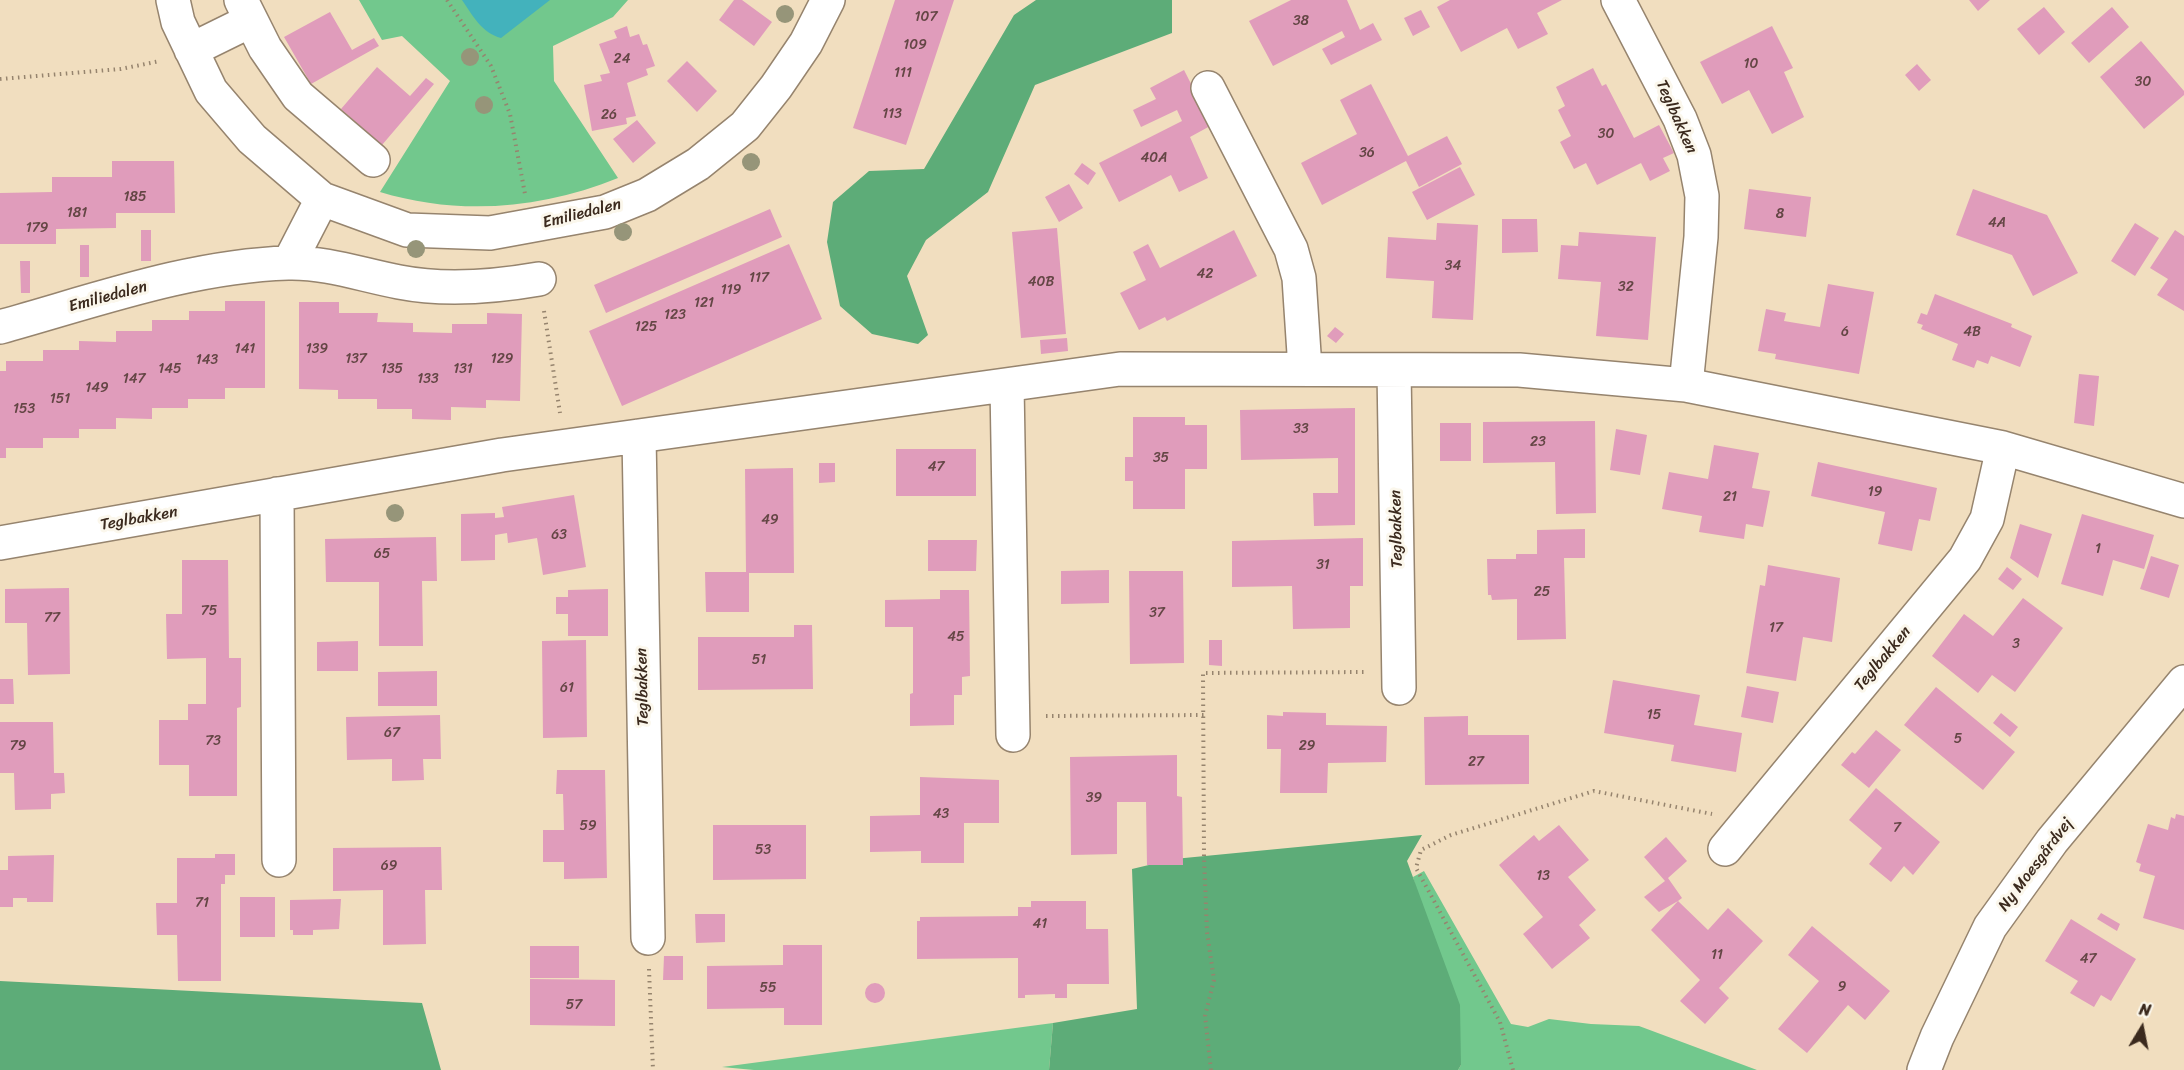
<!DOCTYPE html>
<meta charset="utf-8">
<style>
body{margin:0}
#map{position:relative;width:2184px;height:1070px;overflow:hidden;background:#f1debf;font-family:Sriracha,sans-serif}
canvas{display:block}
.north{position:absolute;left:2112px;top:998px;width:60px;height:60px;-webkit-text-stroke:4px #fbf7ec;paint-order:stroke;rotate:10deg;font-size:16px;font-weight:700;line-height:24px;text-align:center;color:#3b2a1e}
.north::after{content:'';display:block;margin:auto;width:21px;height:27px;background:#3b2a1e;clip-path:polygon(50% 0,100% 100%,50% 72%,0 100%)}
</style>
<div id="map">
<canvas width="2184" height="1070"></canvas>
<div class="north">N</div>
</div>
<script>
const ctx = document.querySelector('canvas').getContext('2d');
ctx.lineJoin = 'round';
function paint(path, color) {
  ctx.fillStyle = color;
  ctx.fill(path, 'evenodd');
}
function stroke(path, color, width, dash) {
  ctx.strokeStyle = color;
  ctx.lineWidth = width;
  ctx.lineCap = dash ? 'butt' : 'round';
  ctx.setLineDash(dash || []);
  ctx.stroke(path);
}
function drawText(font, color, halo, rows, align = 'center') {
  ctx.font = font + ' Sriracha,sans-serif';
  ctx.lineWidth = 6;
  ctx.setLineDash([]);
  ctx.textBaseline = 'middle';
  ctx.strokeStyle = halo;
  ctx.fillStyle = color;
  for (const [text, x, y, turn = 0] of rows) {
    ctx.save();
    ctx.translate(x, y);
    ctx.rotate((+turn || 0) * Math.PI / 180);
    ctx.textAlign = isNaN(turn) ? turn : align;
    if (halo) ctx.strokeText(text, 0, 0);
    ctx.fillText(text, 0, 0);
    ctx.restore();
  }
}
const green = new Path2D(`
 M359 0H628L613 17 553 46 554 81 618 178C542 209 459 216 380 192L450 81 402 36 382 40Z
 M1424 871 1511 1024 1528 1027 1549 1019 1591 1024 1639 1026 1757 1070H1458L1461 1065 1413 877Z
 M1053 1023 1049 1070H754L722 1067Z`);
const forest = new Path2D(`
 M1036 0H1172V33L1035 85 988 192 926 240 907 276 928 335 918 344 872 334 840 306 827 242 833 202 869 171 924 169 1014 15Z
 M1422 835 1407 861 1460 1005 1461 1065 1458 1070H1049L1053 1023 1137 1009 1132 869 1174 859Z
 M0 981 422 1003 441 1070H0Z`);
const water = new Path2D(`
 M462 0H550L501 38C482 33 473 16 462 0Z`);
const building = new Path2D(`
 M734 0H742L772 22 754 46 719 20Z
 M895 0H954L906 145 853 128Z
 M1291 0H1347L1360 30 1373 23 1382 40 1331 65 1322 49 1345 37 1342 31 1273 66 1249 21Z
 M1450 0H1562L1537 13 1548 34 1518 49 1507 28 1461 52 1437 7Z
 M1969 0H1990L1978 11Z
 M2044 7 2065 32 2039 55 2017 29Z
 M2112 7 2129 27 2089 63 2071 43Z
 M1421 10 1430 27 1413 36 1404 18Z
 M330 12 352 50 374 38 379 46 311 84 284 37Z
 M627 26 630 37 639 34 643 45 647 44 655 66 646 69 648 75 627 83 636 116 626 118 627 124 592 131 584 85 602 81 600 75 610 73 599 44 617 38 614 31Z
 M1772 26 1793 68 1784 72 1804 117 1772 134 1749 90 1722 104 1700 62Z
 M2141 41 2184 91V95L2144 129 2100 77Z
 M687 61 717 91 697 112 667 81Z
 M1917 64 1931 80 1919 91 1905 75Z
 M377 67 410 96 426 78 434 84 382 145 341 109Z
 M1593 68 1602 86 1606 84 1634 138 1659 125 1674 153 1663 158 1670 171 1650 181 1641 163 1597 185 1586 163 1574 169 1560 142 1571 136 1558 110 1565 106 1556 87Z
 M1184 70 1212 125 1190 137 1208 178 1179 192 1171 175 1119 202 1099 163 1182 121 1177 110 1141 127 1133 110 1156 99 1150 88Z
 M1371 84 1408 156 1447 136 1462 164 1419 187 1406 161 1322 205 1301 163 1357 134 1340 100Z
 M637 120 656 143 633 163 613 139Z
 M112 161H174L175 213H116V228L56 229V244H0V193L52 192V177H112Z
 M1082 163 1096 173 1088 185 1074 174Z
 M1460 167 1475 195 1427 220 1412 192Z
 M1069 184 1083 208 1059 222 1045 197Z
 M1749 189 1811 197 1806 237 1744 229Z
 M1973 189 2047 215 2078 273 2033 296 2012 255 1956 235Z
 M770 209 782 237 606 313 594 285Z
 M1502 219H1537L1538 252 1502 253Z
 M1437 223 1478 225 1473 320 1432 318 1434 281 1386 278 1388 237 1436 240Z
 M2135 223 2159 238 2135 276 2111 261Z
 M1057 228 1066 334 1021 338 1012 232Z
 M141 230H151V261H141Z
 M1234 230 1257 276 1167 321 1165 317 1139 330 1120 293 1146 280 1133 252 1148 244 1160 268Z
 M2175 230 2184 236V311L2157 295 2168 279 2150 268Z
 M1579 232 1656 237 1648 340 1596 336 1601 282 1558 279 1561 245 1578 246Z
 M789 244 822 319 622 406 589 331Z
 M80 245H89V277H80Z
 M20 261H30V293H21Z
 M1828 284 1874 292 1859 374 1775 359 1776 354 1758 351 1766 309 1786 313 1784 321 1820 327Z
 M1935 294 2012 324 2011 327 2032 336 2020 367 1991 356 1988 364 1977 360 1974 368 1952 360 1958 344 1921 329 1923 325 1917 323 1921 313 1927 315Z
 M225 301H265V388H225V399H188V408H152V419L116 418V429H79V438H43V448H6V458H0V371H6V361H43V350H79V341L116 342V331H152V320H189V311H225Z
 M299 302H339V313H378L377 322 413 323V332L452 333V324H487V313L522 314 520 401 486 400V408L451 407V420L412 419V409H377V399H338V390L299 389Z
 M1335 327 1344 334 1336 343 1327 336Z
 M1067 338 1068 351 1041 354 1040 340Z
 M2079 374 2099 376 2094 426 2074 423Z
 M1355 408V525L1314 526 1313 493H1338V458L1241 460 1240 410Z
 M1133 417H1185V425H1207V469H1185V509H1133V481H1125V457H1133Z
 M1595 421 1596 513 1556 514 1555 462 1483 463V422Z
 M1440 423H1471V461H1440Z
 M1616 429 1647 435 1640 475 1610 470Z
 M1714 445 1759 453 1752 488 1770 491 1763 527 1746 524 1744 539 1699 532 1702 516 1662 509 1669 472 1708 479Z
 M896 449H976V496H896Z
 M1818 462 1937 488 1930 521 1919 519 1912 551 1878 544 1885 512 1811 496Z
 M819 463H835V482L819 483Z
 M793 468 794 573H749V612H706L705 572H746L745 469Z
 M574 495 586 567 543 575 537 538 508 543 507 533 495 535V560L461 561V514L495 513V518L504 517 502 507Z
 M2082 514 2154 535 2144 569 2113 560 2103 596 2061 584Z
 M2020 524 2052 534 2038 578 2010 558Z
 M1585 529V558H1564L1566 639 1517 640V599L1492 600 1491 595H1488L1487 559H1516V554H1537V530Z
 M436 537 437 581H422L423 646H379V582H326L325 539Z
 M1363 538V586H1350V628L1293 629 1292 586 1232 587V541Z
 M928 540H977L976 571H928Z
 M2151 556 2179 565 2169 598 2140 589Z
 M182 560H228L229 658H241V707L237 708V796H189V765H159V720H188V704H206V658L167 659 166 614H182Z
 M1768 565 1840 578 1832 642 1803 637 1796 681 1746 673 1760 585 1765 586Z
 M2007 567 2022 579 2013 590 1998 579Z
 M1109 570V603L1061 604V571Z
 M1129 571H1183L1184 663 1130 664Z
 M69 588 70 674 28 675 27 623H5V589Z
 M608 589V636H568V614H556V597H568V590Z
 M940 590H969L970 676 962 677V695H954V725L910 726V694L913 693V627H885V600L940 599Z
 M2023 598 2063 628 2015 692 1992 675 1978 693 1932 656 1964 614 1993 636Z
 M794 625H812L813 689 698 690V637H794Z
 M586 640 587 737 543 738 542 641Z
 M1209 640H1222V666L1209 665Z
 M358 641V671H317V642Z
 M437 671V706H378V672Z
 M0 679H13L14 704H0Z
 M1613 680 1700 695 1694 725 1742 733 1736 772 1671 761 1674 745 1604 733Z
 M1747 686 1779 692 1773 723 1741 717Z
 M1936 687 2015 752 1983 790 1904 725Z
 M1283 712 1326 713V725L1387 726 1386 762 1328 763 1327 793H1280L1281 749H1267V715L1283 716Z
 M2001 713 2018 727 2010 737 1993 723Z
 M440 715 441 759H423L424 780 392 781V759L347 760 346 717Z
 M1468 716V735H1529V784L1425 785 1424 717Z
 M0 722H53L54 773H64L65 793 51 794V809L15 810 14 773H0Z
 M1876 730 1901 750 1869 788 1841 765 1852 752 1855 754Z
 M1177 755V796L1182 797 1183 865H1147L1146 802H1117V854L1071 855 1070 757Z
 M557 770H605L607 878 564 879V862H543V830H564L563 794H556Z
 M920 777 999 780V823H964V863H921V851L870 852V816L920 815Z
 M1876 788 1940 842 1913 875 1904 866 1891 882 1869 864 1882 848 1849 820Z
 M2176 814 2184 816V930L2143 918 2155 876 2139 871 2141 864 2136 862 2148 824 2168 830 2171 817 2175 819Z
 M713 825H806V879L713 880Z
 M1559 825 1589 860 1568 877 1596 910 1579 925 1590 938 1552 969 1523 934 1543 917 1499 865 1534 835 1539 841Z
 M1666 837 1687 861 1668 878 1682 898 1678 901 1708 930 1728 908 1763 941 1719 988 1729 998 1705 1024 1680 1001 1700 980 1651 930 1678 901 1659 912 1644 897 1665 881 1644 857Z
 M441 847 442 890H425L426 944 383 945V890L333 891V848Z
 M215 854H235V875H225V884H221V981H178L177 935H157L156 903H177V858H215Z
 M54 855 53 902H27V898H13V907H0V870H8V856Z
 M240 897H275V937H240Z
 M341 899 339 929 313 930V935H293V930H290V900Z
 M1031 901H1086V929H1108L1109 984H1067V998H1055V994L1025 995V998H1018V958L917 959V921H920V917L1018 916V907H1031Z
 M2101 913 2120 924 2117 931 2097 919Z
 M695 914H725V942L696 943Z
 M2071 919 2136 959 2111 1001 2101 995 2094 1007 2070 993 2078 981 2045 961Z
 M1812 926 1890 991 1865 1020 1848 1005 1807 1053 1778 1029 1819 981 1788 955Z
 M783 945H822V1025H784V1008L707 1009V966L783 965Z
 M530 946H579V978H530Z
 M664 956H683V980H663Z
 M530 979 615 980V1026L530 1025Z
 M865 993a10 10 0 1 1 20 0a10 10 0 1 1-20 0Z`);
const path = new Path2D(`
 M447 0 491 66 510 114 525 194
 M0 79 121 69 160 61
 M544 311 560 413
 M1046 716 1204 715
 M649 969 653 1070
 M1211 1070 1205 1016 1214 980 1207 932 1204 857 1203 673 1365 672
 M1513 1070 1500 1022 1416 868 1421 850 1451 835 1594 791 1712 814`);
const minor = new Path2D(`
 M173 0 178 22 211 91 252 139 322 199 407 230 490 233 605 212 647 195 698 164 745 126 776 87 806 43 828 0
 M241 0 265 48 298 96 373 160
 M1618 0 1680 119 1694 155 1702 196 1701 237 1686 385
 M191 50 250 21
 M1208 88 1291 249 1299 278 1305 369
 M289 263 322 199
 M0 327C94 301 190 266 288 263 326 262 362 275 399 282 445 291 493 287 539 279
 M1394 370 1399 688
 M1007 385 1013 735
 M639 436 648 938
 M277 494 279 860
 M0 543 502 455 1120 369 1519 370 1686 385 2003 448 2184 501
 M1725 849 1965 559 1987 519 2003 448`);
const tertiary = new Path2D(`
 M1924 1070 1937 1037 1990 927 2052 841 2184 682`);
const trees = [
 [785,14],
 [470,57],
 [484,105],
 [751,162],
 [623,232],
 [416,249],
 [395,513]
];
const numberNames = [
 ["107",926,17],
 ["38",1301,21],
 ["109",915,45],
 ["24",622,59],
 ["10",1751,64],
 ["111",903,73],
 ["30",2143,82],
 ["113",892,114],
 ["26",609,115],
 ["30",1606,134],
 ["36",1367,153],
 ["40A",1154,158],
 ["185",135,197],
 ["181",77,213],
 ["8",1780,214],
 ["4A",1997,223],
 ["179",37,228],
 ["34",1453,266],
 ["42",1205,274],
 ["117",759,278],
 ["40B",1041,282],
 ["32",1626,287],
 ["119",731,290],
 ["121",704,303],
 ["123",675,315],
 ["125",646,327],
 ["6",1845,332],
 ["4B",1972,332],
 ["141",245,349],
 ["139",317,349],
 ["137",356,359],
 ["129",502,359],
 ["143",207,360],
 ["145",170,369],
 ["135",392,369],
 ["131",463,369],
 ["147",134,379],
 ["133",428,379],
 ["149",97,388],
 ["151",60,399],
 ["153",24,409],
 ["33",1301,429],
 ["23",1538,442],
 ["35",1161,458],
 ["47",936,467],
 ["19",1875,492],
 ["21",1730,497],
 ["49",770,520],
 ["63",559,535],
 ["1",2098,549],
 ["65",382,554],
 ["31",1323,565],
 ["25",1542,592],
 ["75",209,611],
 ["37",1157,613],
 ["77",52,618],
 ["17",1776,628],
 ["45",956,637],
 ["3",2016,644],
 ["51",759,660],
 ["61",567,688],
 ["15",1654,715],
 ["67",392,733],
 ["5",1958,739],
 ["73",213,741],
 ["79",18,746],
 ["29",1307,746],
 ["27",1476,762],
 ["39",1094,798],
 ["43",941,814],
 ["59",588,826],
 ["7",1897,828],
 ["53",763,850],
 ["69",389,866],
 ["13",1543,876],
 ["71",202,903],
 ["41",1040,924],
 ["11",1717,955],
 ["47",2088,959],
 ["9",1842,987],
 ["55",768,988],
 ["57",574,1005]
];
const streetNames = [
 ["Teglbakken",1676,117,66],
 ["Emiliedalen",582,214,-14],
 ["Emiliedalen",108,297,-15],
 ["Teglbakken",139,519,-10],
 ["Teglbakken",1397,529,-91],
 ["Teglbakken",1883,659,-50],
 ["Teglbakken",643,687,-91],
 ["Ny Moesgårdvej",2036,865,-53]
];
paint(green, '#72c88d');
paint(forest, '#5dac78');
paint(water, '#43b2bc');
paint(building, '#e09cbb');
stroke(minor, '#96846e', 36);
stroke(tertiary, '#96846e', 36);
stroke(path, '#96846e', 4, [1.5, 4.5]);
stroke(minor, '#fff', 33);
stroke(tertiary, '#fff', 33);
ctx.fillStyle = '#969579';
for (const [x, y] of trees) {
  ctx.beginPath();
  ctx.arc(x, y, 9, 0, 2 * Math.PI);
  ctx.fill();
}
drawText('14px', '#644645', null, numberNames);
drawText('16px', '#3b2a1e', '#fbf7ec', streetNames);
</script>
